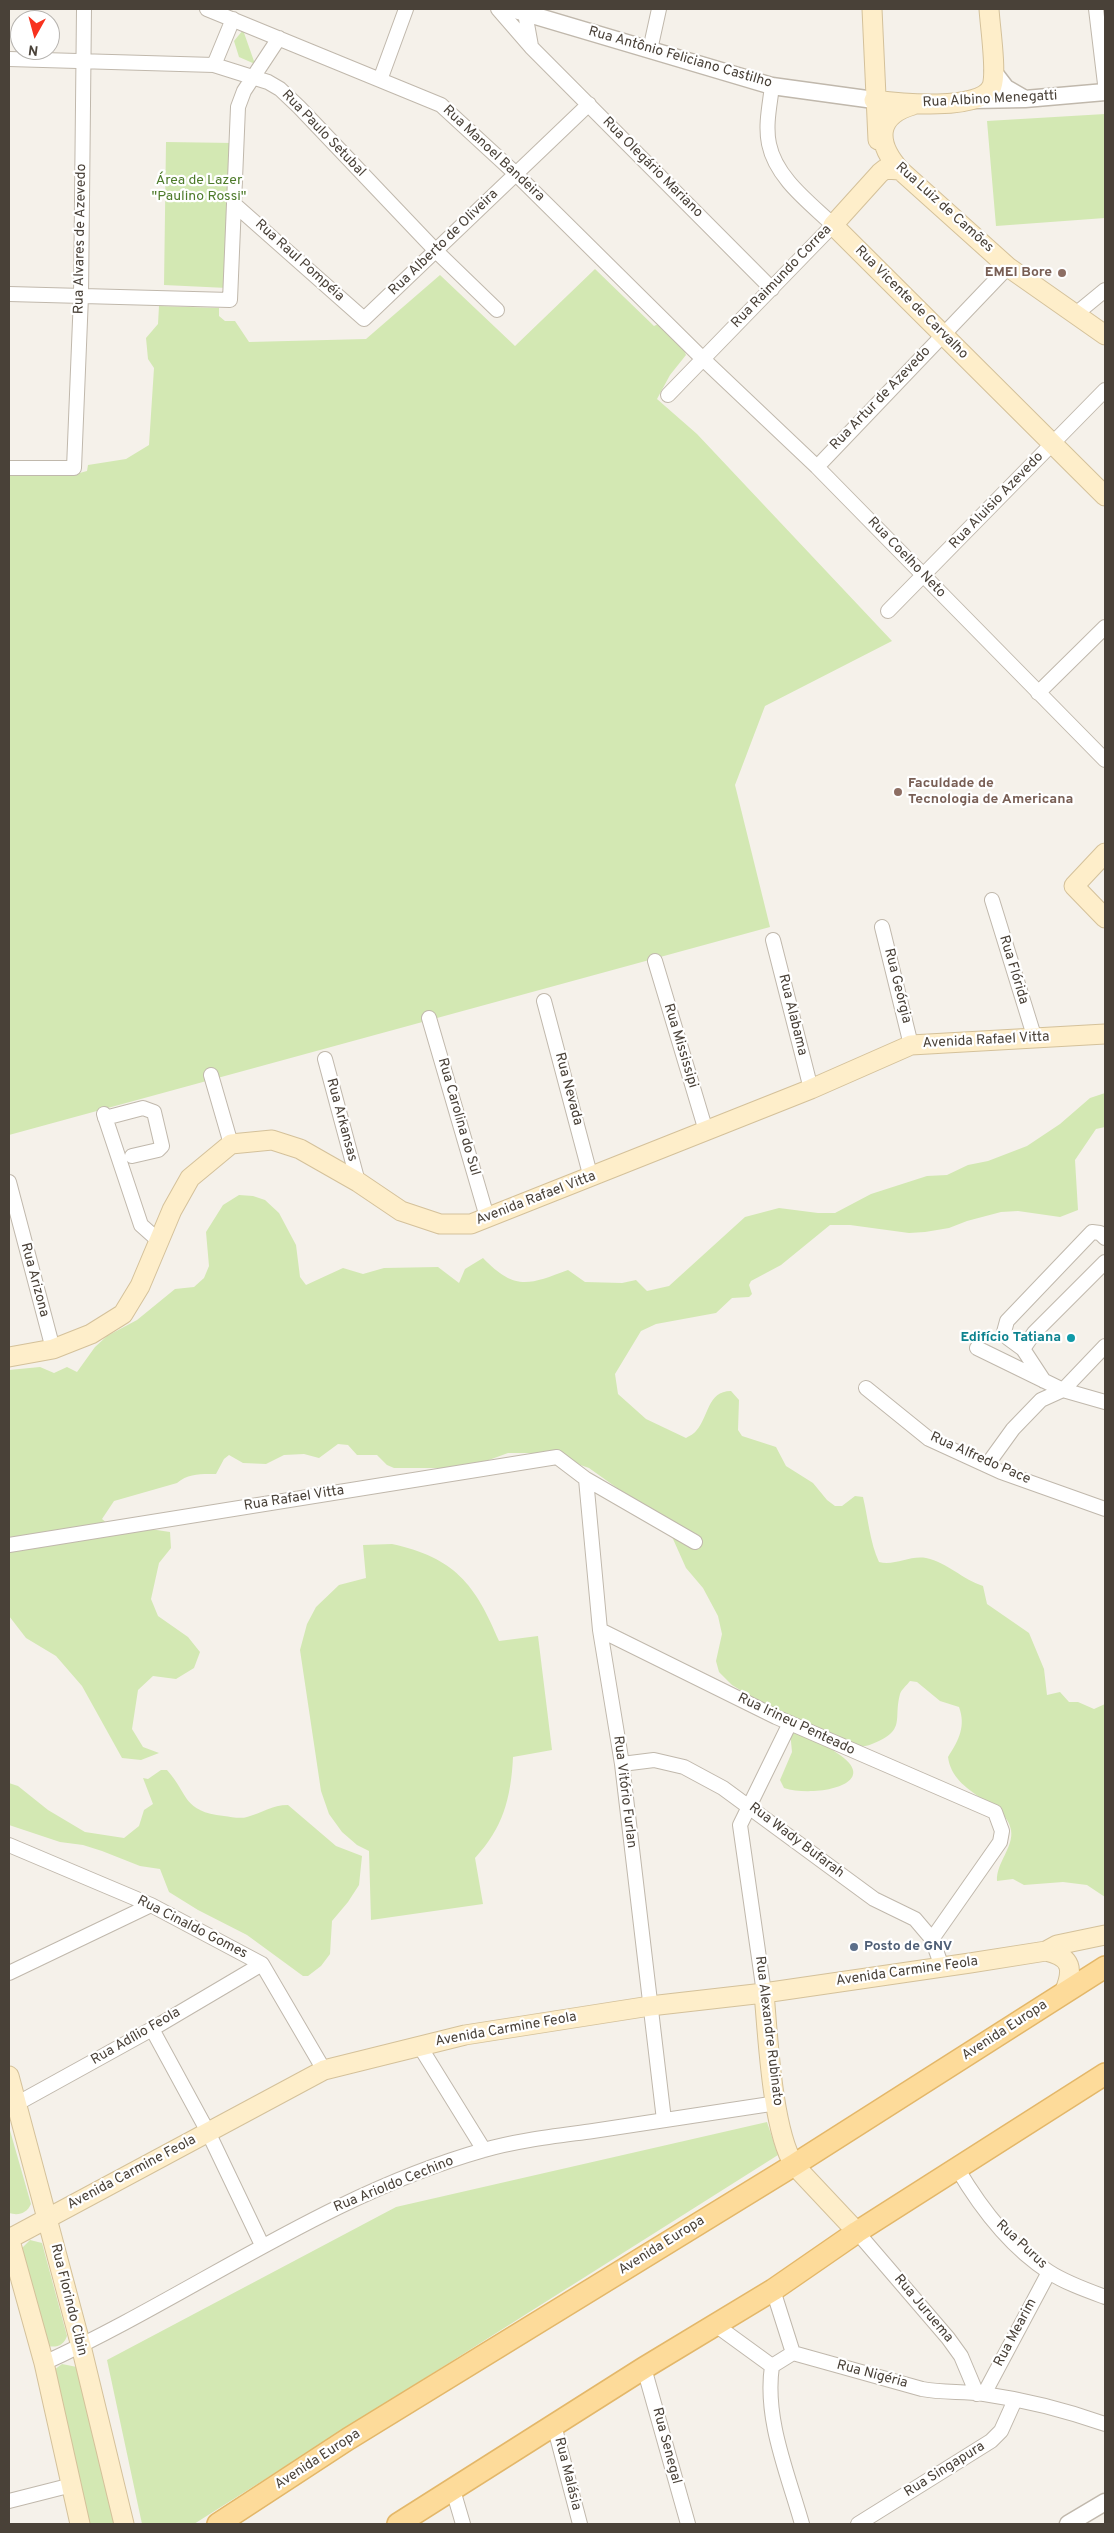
<!DOCTYPE html>
<meta charset="utf-8">
<style>
body{margin:0}
#map{position:relative;width:1114px;height:2533px;overflow:hidden;background:#f5f1ea;font-family:Overpass,sans-serif}
canvas{display:block}
.frame{position:absolute;inset:0;border:10px solid #494138;pointer-events:none}
.north{position:absolute;left:10px;top:10px;width:50px;height:50px;box-sizing:border-box;background:#fff;border:1px solid #b6b3af;border-radius:50%;rotate:187deg;font-size:14px;font-weight:700;line-height:20px;text-align:center;color:#494138}
.north::after{content:'';display:block;margin:auto;width:18px;height:22px;background:#f8321e;clip-path:polygon(50% 0,100% 100%,50% 72%,0 100%)}
</style>
<div id="map">
<canvas width="1114" height="2533"></canvas>
<div class="frame"></div>
<div class="north">N</div>
</div>
<script>
const ctx = document.querySelector('canvas').getContext('2d');
ctx.lineJoin = 'round';
function paint(path, color) {
  ctx.fillStyle = color;
  ctx.fill(path, 'evenodd');
}
function stroke(path, color, width, dash) {
  ctx.strokeStyle = color;
  ctx.lineWidth = width;
  ctx.lineCap = dash ? 'butt' : 'round';
  ctx.setLineDash(dash || []);
  ctx.stroke(path);
}
function drawText(font, color, halo, rows, align = 'center') {
  ctx.font = font + ' Overpass,sans-serif';
  ctx.lineWidth = 4.5;
  ctx.setLineDash([]);
  ctx.textBaseline = 'middle';
  ctx.strokeStyle = halo;
  ctx.fillStyle = color;
  for (const [text, x, y, turn = 0] of rows) {
    ctx.save();
    ctx.translate(x, y);
    ctx.rotate((+turn || 0) * Math.PI / 180);
    ctx.textAlign = isNaN(turn) ? turn : align;
    if (halo) ctx.strokeText(text, 0, 0);
    ctx.fillText(text, 0, 0);
    ctx.restore();
  }
}
const green = new Path2D(`
 M243 30 255 64 239 57 234 41Z
 M1105 114V218L996 226 987 121Z
 M166 142 234 143 227 288 164 285Z
 M595 269 654 326 663 322 681 343 686 355 670 375 657 399 697 434 892 641 765 706 735 785 770 927 9 1135V467L76 474 87 471 88 465 126 459 149 445 154 368 148 359 146 338 158 324 159 306 219 308V316L225 321H235L249 342 366 339 440 275 515 346Z
 M1105 1093V1127L1096 1129 1075 1160 1078 1210 1060 1217 1018 1211 1001 1212 967 1221 949 1228 925 1232 909 1233 850 1225H830L781 1265 751 1281 749 1285 752 1294 749 1297 732 1298 716 1313 656 1324 641 1331 615 1374 618 1394 646 1419 686 1438C689 1436 694 1434 696 1431 709 1417 707 1391 731 1391L739 1400 738 1430 742 1436 776 1447 786 1466 813 1483 827 1500 835 1506H842L855 1496 863 1497C868 1518 870 1543 879 1562 895 1566 910 1555 926 1558 948 1563 962 1579 983 1586L987 1604 1029 1633 1044 1669 1047 1695 1060 1692 1069 1702H1078L1094 1709 1105 1704V1897L1087 1885 1063 1882 1024 1885 1013 1879 997 1881C996 1863 1014 1847 1011 1830 1007 1801 953 1796 948 1757 959 1740 966 1726 959 1707L940 1701 917 1682 910 1681C907 1685 901 1690 900 1694 893 1720 907 1730 872 1744 861 1749 845 1744 833 1747L834 1751C888 1784 815 1798 784 1788L780 1780 792 1752 790 1731 764 1705 732 1685 719 1672 716 1661 722 1634 718 1616 703 1588 686 1568 669 1530 648 1510 589 1468 560 1458 529 1453H508L467 1468H394L387 1465 377 1455H357L348 1445 338 1444 319 1458 304 1454 284 1455 266 1464 243 1463 229 1455 224 1459 216 1474C201 1474 189 1473 177 1483L114 1501 102 1519 118 1532 150 1529 170 1532 171 1548 159 1563 151 1599 158 1616 188 1637 200 1652 194 1668 176 1679 153 1676 138 1690 132 1729 143 1747 159 1753 141 1760 122 1758 82 1686 56 1656 26 1638 9 1616V1550L59 1533 9 1537V1370L40 1367 54 1373 67 1367 77 1372 95 1347 107 1336 137 1320 175 1289 194 1287 204 1278 209 1266 206 1232 223 1205 239 1195 253 1196 265 1200 279 1213 296 1245 300 1277 306 1285 343 1268 363 1274 384 1268 438 1267 459 1283 465 1269 483 1258C515 1291 528 1285 568 1270L585 1282 622 1283 636 1280 647 1291 669 1286 745 1217 779 1208 818 1213H835L871 1194 927 1176 947 1175 968 1165 988 1161 1027 1146 1060 1124 1090 1098Z
 M392 1544C455 1558 475 1584 499 1641L538 1636 552 1750 513 1757C511 1798 503 1828 475 1858L483 1904 371 1920 369 1851 357 1845 342 1832 329 1814 321 1791 300 1650 307 1624 316 1607 339 1585 366 1578 363 1545Z
 M161 1770H167C190 1796 182 1811 224 1816 231 1817 241 1819 247 1817 262 1813 272 1805 288 1805L336 1846 362 1856 359 1885 348 1902 332 1921 330 1954 321 1966 308 1976H303L247 1935 198 1910 169 1892 160 1869 140 1866 102 1851 83 1845 60 1842 9 1825V1783L18 1786 48 1810 85 1832 124 1838 139 1826 144 1810 153 1804 143 1778 148 1779Z
 M767 2122 778 2155 194 2524H142L107 2360 396 2207Z
 M9 2127 31 2204C27 2213 19 2216 9 2213Z
 M30 2240 42 2243 67 2336C64 2345 57 2348 48 2346L21 2249Z
 M62 2364 77 2367 118 2524H89L54 2370Z`);
const minor = new Path2D(`
 M207 9 441 105 516 174 703 359 817 467 1105 760
 M498 9 531 47 772 289
 M1096 9 1105 84
 M525 13 531 46
 M650 50 659 9
 M9 59 214 65 268 82 280 89 299 107 436 251 497 310
 M214 65 233 19
 M380 80 406 9
 M234 204 364 319 589 104
 M9 294 230 300 238 107 244 91 279 38
 M1077 313 1105 290
 M668 395 833 225C809 202 776 178 769 144 765 125 770 104 772 86
 M817 467 1008 267
 M9 468H74L81 296 84 9
 M888 611 1105 390
 M1038 693 1105 627
 M992 900 1035 1039
 M882 927 911 1045
 M773 940 811 1089
 M655 961 706 1131
 M544 1001 591 1178
 M429 1018 487 1217
 M325 1059 358 1182
 M211 1075 231 1144
 M104 1114 141 1225 159 1241
 M105 1118 143 1108 154 1112 162 1146 158 1150 132 1156
 M9 1182 53 1349
 M977 1348 1063 1390 1105 1402
 M1023 1349 1034 1333 1105 1262
 M1044 1381 1023 1349 1008 1338 1004 1332 1007 1321 1092 1232 1100 1233 1105 1238
 M866 1388 929 1439 1001 1472 1105 1509
 M987 1465 1013 1429 1041 1400 1063 1390 1105 1346
 M586 1479 695 1542
 M9 1545 557 1457 586 1479 600 1630 622 1764 664 2120
 M600 1630 776 1717 995 1812 1002 1831 1000 1842 932 1939
 M622 1764 654 1760 684 1767 723 1788 874 1899 915 1919 932 1939 942 1967
 M9 1845 151 1905 262 1964 324 2070
 M9 1973 151 1905
 M764 1993 740 1825 790 1723
 M152 2029 208 2132 262 2245
 M419 2045 484 2150
 M9 2108 152 2029 262 1964
 M957 2168C980 2207 1010 2247 1049 2272 1066 2283 1086 2290 1105 2297
 M857 2232 948 2338 961 2356 977 2394
 M773 2290 793 2353
 M717 2326 772 2366
 M44 2363C192 2295 325 2195 484 2150 519 2140 557 2136 593 2131 654 2122 715 2112 777 2103
 M772 2366 793 2353 922 2389C943 2393 963 2391 984 2394 1026 2400 1065 2410 1105 2424
 M772 2366C764 2419 788 2474 802 2524
 M644 2368 688 2524
 M984 2394 1049 2272
 M554 2425 580 2524
 M453 2490 463 2524
 M9 2501 72 2485
 M858 2524 991 2441 1001 2431 1015 2400`);
const tertiary = new Path2D(`
 M512 9 772 86 874 100
 M993 71 1006 88 1025 99
 M972 100 1025 99 1105 92
 M1068 2524 1105 2502`);
const secondary = new Path2D(`
 M872 9 878 140
 M874 100C897 103 982 112 992 86 997 72 990 26 989 9
 M913 105C875 116 876 143 900 170L1008 267 1105 335
 M900 170 885 169 880 173 833 225 1105 496
 M1105 853 1074 886 1105 918
 M9 1357 53 1349 91 1334 123 1314 140 1286 172 1210 190 1178 231 1144 272 1140 300 1149 358 1182 401 1211 440 1224H471L811 1089 911 1045 1105 1034
 M1046 1951C1072 1957 1074 1969 1064 1993
 M764 1993C768 2037 772 2129 794 2165L857 2232
 M9 2076 81 2346 124 2524
 M9 2237 44 2363 80 2524
 M9 2239 324 2070 465 2035 650 2006 764 1993 970 1963 1046 1951 1057 1945 1105 1935`);
const primary = new Path2D(`
 M218 2524 348 2439 794 2165 1105 1967
 M398 2524 644 2368 773 2290 857 2232 1105 2074`);
const markers = [
 [1062,273,5,"#8d6e63"],
 [898,792,5,"#8d6e63"],
 [1071,1338,5,"#0f9aa8"],
 [854,1947,5,"#5c6f8a"]
];
const streetNames = [
 ["Rua Antônio Feliciano Castilho",680,58,16],
 ["Rua Albino Menegatti",990,100,-3],
 ["Rua Paulo Setubal",323,134,46],
 ["Rua Manoel Bandeira",493,154,43],
 ["Rua Olegário Mariano",652,168,45],
 ["Rua Luiz de Camões",944,208,42],
 ["Rua Alvares de Azevedo",81,239,-89],
 ["Rua Alberto de Oliveira",444,243,-44],
 ["Rua Raul Pompéia",299,261,42],
 ["Rua Raimundo Correa",782,277,-46],
 ["Rua Vicente de Carvalho",911,303,45],
 ["Rua Artur de Azevedo",881,399,-46],
 ["Rua Aluisio Azevedo",997,501,-46],
 ["Rua Coelho Neto",906,558,46],
 ["Rua Flórida",1013,970,73],
 ["Rua Geórgia",897,986,76],
 ["Rua Alabama",792,1015,76],
 ["Avenida Rafael Vitta",986,1041,-3],
 ["Rua Mississipi",680,1046,73],
 ["Rua Nevada",568,1089,75],
 ["Rua Carolina do Sul",458,1117,74],
 ["Rua Arkansas",341,1120,75],
 ["Avenida Rafael Vitta",536,1199,-21],
 ["Rua Arizona",34,1280,75],
 ["Rua Alfredo Pace",980,1459,24],
 ["Rua Rafael Vitta",294,1499,-9],
 ["Rua Irineu Penteado",796,1725,25],
 ["Rua Vitório Furlan",624,1792,83],
 ["Rua Wady Bufarah",796,1841,37],
 ["Rua Cinaldo Gomes",192,1928,27],
 ["Avenida Carmine Feola",907,1972,-8],
 ["Avenida Carmine Feola",506,2030,-10],
 ["Rua Alexandre Rubinato",768,2031,83],
 ["Avenida Europa",1005,2031,-33],
 ["Rua Adílio Feola",136,2037,-30],
 ["Avenida Carmine Feola",132,2173,-28],
 ["Rua Arioldo Cechino",394,2185,-22],
 ["Rua Purus",1021,2245,43],
 ["Avenida Europa",662,2246,-32],
 ["Rua Florindo Cibin",68,2300,76],
 ["Rua Juruema",923,2309,50],
 ["Rua Mearim",1016,2333,-62],
 ["Rua Nigéria",872,2375,15],
 ["Rua Senegal",666,2446,75],
 ["Avenida Europa",318,2460,-33],
 ["Rua Singapura",945,2470,-32],
 ["Rua Malásia",567,2474,76]
];
const parkNames = [
 ["Área de Lazer",199,181],
 ["\"Paulino Rossi\"",199,197]
];
const educationNames = [
 ["EMEI Bore",1052,273],
 ["Faculdade de",908,784,"left"],
 ["Tecnologia de Americana",908,800,"left"]
];
const cultureNames = [
 ["Edifício Tatiana",1061,1338]
];
const serviceNames = [
 ["Posto de GNV",864,1947]
];
paint(green, '#d3e8b3');
stroke(minor, '#c0b8ac', 16);
stroke(tertiary, '#c0b8ac', 19);
stroke(secondary, '#d4c19a', 21);
stroke(primary, '#e3b769', 24);
stroke(minor, '#fff', 14);
stroke(tertiary, '#fff', 16);
stroke(secondary, '#feeeca', 19);
stroke(primary, '#fddb9a', 21);
for (const [x, y, r, color] of markers) {
  const dot = new Path2D();
  dot.arc(x, y, r, 0, 2 * Math.PI);
  ctx.fillStyle = color;
  ctx.fill(dot);
  stroke(dot, '#fff', 2);
}
drawText('14px', '#494138', '#fff', streetNames);
drawText('14px', '#4e7b2b', '#fff', parkNames);
drawText('bold 14px', '#785e54', '#fff', educationNames, 'right');
drawText('bold 14px', '#0d838f', '#fff', cultureNames, 'right');
drawText('bold 14px', '#4e5e75', '#fff', serviceNames, 'left');
</script>
